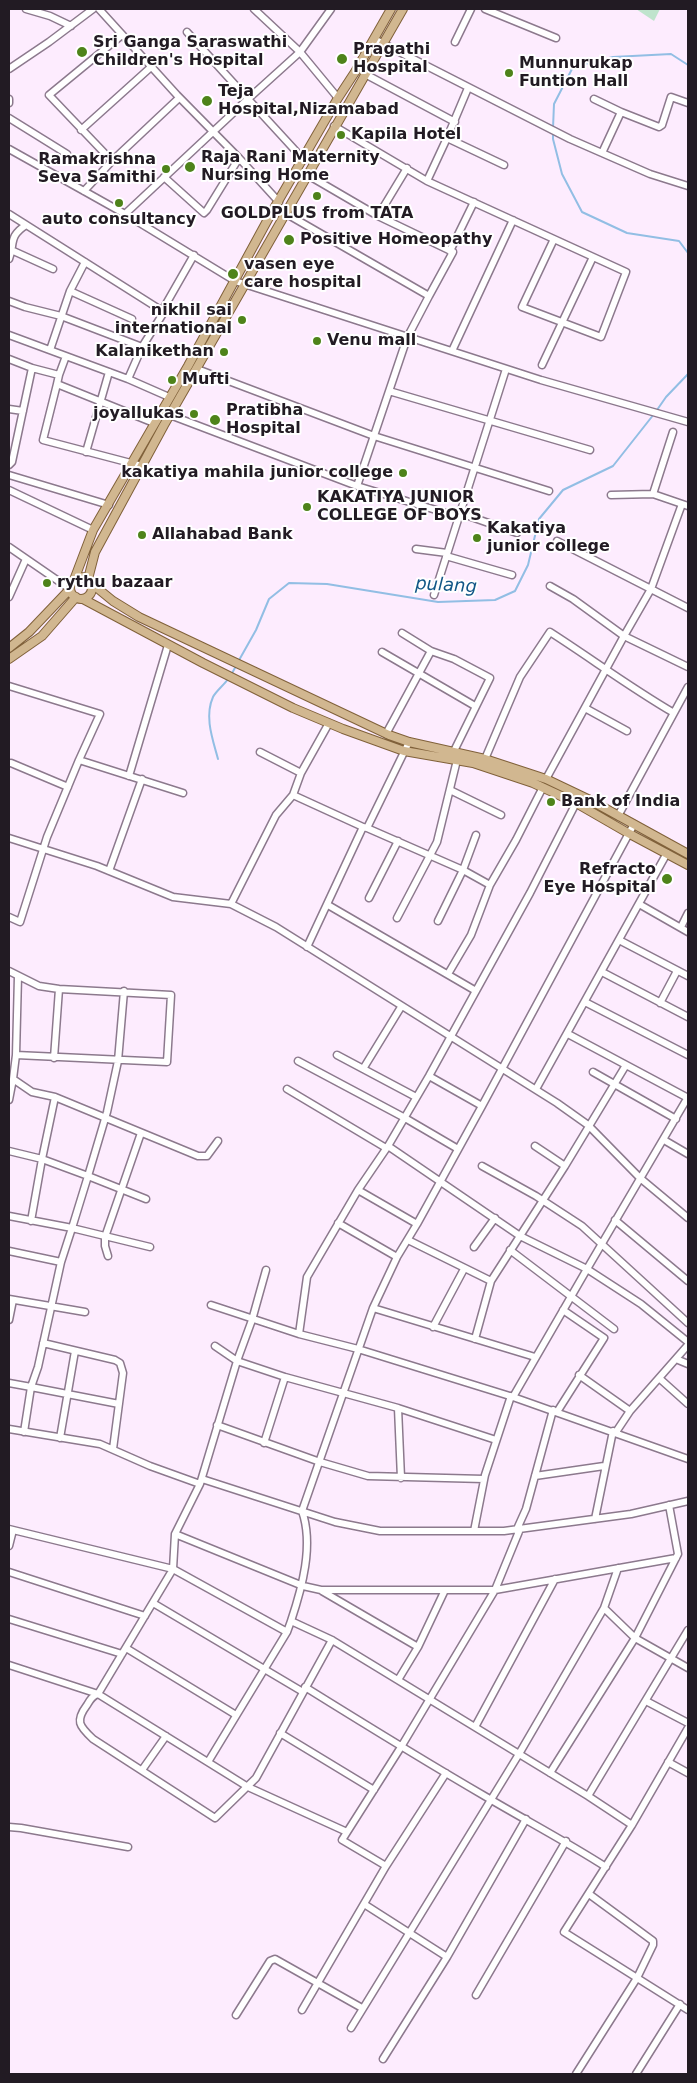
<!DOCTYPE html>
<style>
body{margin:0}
#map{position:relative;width:697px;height:2083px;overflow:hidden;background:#fdecfe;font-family:"DejaVu Sans",sans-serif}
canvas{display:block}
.frame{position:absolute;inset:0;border:10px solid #221b23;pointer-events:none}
</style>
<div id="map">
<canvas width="697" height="2083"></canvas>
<div class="frame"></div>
</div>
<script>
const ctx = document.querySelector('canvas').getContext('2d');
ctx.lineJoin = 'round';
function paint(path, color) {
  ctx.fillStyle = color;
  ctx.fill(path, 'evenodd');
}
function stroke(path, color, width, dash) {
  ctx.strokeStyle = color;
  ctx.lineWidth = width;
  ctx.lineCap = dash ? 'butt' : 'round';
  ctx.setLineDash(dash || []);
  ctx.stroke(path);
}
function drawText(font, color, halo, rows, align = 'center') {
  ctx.font = font + ' "DejaVu Sans",sans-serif';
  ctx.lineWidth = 4;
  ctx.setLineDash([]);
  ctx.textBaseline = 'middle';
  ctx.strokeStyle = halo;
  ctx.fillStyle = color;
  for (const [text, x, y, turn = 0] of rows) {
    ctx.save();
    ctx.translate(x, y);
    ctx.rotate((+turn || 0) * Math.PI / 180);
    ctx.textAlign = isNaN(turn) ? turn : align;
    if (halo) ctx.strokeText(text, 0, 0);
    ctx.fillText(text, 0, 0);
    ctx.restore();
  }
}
const green = new Path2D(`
 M636 9H660L654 21Z`);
const stream = new Path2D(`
 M553 128 554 104 573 67 613 57 671 54 688 65
 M553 133V139L562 174 582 212 627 233 679 241 688 253
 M657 410 666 397 688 374
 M238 662 256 630 269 599 289 583 327 584 438 602 495 600 515 591 528 565 539 519 563 490 613 466 654 414
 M231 675 236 666
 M218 759C213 740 204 717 213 697 216 691 224 685 228 679`);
const minor = new Path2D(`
 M26 9 50 16 71 26
 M99 9 177 95 239 158 279 202
 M331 9 300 52 338 98
 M485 9 556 38
 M187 32 248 99 300 52 254 9
 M374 39 570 139 650 174 688 186
 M455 42 471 9
 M9 69 49 42 93 9
 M365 74 455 122
 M468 88 447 138 504 165
 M9 99V103
 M594 99 621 112
 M9 118 67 154
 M334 126 427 181 447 138
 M81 130 151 67
 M9 149 125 214 235 281 541 380 688 422
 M602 153 621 112 659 127 662 125 671 97 688 103
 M112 161 49 95 122 35
 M164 177 204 213 207 210 239 158
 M427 181 626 272 601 337 522 307 554 239
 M84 191 112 161 179 98
 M285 213 429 296 453 252 378 216 306 174
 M9 214 164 312 142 347 61 316 25 307 9 301
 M125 214 248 99 304 160
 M378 216 407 168
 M9 249 53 269
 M450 251 474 202
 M9 259C15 243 8 237 26 225
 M70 291 132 319
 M162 311 194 255
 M9 335 128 379 169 397
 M50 350 70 291 85 262
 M452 351 513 220
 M9 359 32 368 59 375 57 384 154 423
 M542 365 593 257
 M197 369 374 436 549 491
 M59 375 66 356
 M128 379 142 347
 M57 384 43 440 142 466
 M389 391 590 450
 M9 409 23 411
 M170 415 357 486 459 517
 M86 452 109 372
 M9 465 12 462 32 368
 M9 475 109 505
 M357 486 407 338 429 296
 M9 490 93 530
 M653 494 688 506
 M611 495 653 494 673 432
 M460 513 517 533
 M557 541 688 608
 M9 547 70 589
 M416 549 447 553
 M446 556 512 575
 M550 586 573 599 624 636 651 589 682 504
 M434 595 506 369
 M9 597 26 559
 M402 633 431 651 454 659 490 678 454 751
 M382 652 475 706
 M9 686 100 714 79 760 183 793
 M585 708 627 731
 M386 734 431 651
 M260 752 301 773 329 723
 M485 759 520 677 550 632C592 659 631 688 674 713
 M11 763 68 787
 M301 773 293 795 363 827
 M129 776 168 645
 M546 779 624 636 688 667
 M450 790 501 815
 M618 816 688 687
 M367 828 463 870 490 885
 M9 838 97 866 173 897 231 904 276 927 557 1103 588 1125 640 1178 688 1218
 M109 871 142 779
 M369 898 398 841
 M231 904 276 815 293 795
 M639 904 688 932
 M328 905 476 991
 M9 917 20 922 47 837 79 760
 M397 918 437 842 457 760
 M438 921 463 870 476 835
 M681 927 688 913
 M619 940 688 976
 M307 947 363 827 367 828 409 742
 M9 971 39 986 59 989 171 995 167 1062 16 1055 18 976
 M602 972 688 1017
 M448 974 471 935 490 885 516 840 543 787
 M585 1002 688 1055
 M660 1003 677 971
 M568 1034 688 1098
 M16 1055 13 1079 32 1092 55 1097 198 1156H207L218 1141
 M337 1055 416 1097
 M54 1058 59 989
 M298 1061 405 1118 458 1149
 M363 1069 401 1007
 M593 1072 676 1119
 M429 1076 482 1106
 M287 1089 386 1148
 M536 1089 667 853
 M9 1100 13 1079
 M664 1140 688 1154
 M388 1146 520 1236 587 1269 688 1097
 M535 1146 565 1166 626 1065
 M9 1151 42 1159 55 1097
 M482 1166 536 1196 582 1226 688 1323
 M358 1190 417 1224
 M146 1199 88 1176 72 1228 150 1247
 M9 1216 72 1228 61 1262
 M615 1220 688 1281
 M31 1221 42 1159 88 1176 107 1112 118 1061 124 991
 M338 1223 397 1257
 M408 1240 491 1281
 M474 1247 495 1218
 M510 1250 614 1329
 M9 1251 61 1262 38 1367 31 1387 9 1383
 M108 1256 105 1246V1237L141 1133
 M266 1270 252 1320 237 1361 200 1484 175 1534 173 1569 98 1694C92 1696 90 1700 87 1705 75 1721 79 1726 93 1739L215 1818 256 1778 332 1640
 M9 1299 85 1312
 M211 1305 299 1334 358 1349 513 1397 587 1269 641 1304 688 1342
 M373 1308 535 1357
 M9 1320 13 1300
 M433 1327 464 1269
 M299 1334 307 1277 358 1190 388 1146 429 1076 530 893 576 803
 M475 1339 491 1281 565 1166
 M43 1343 115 1360 120 1363 123 1373 113 1449
 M215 1346 237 1361 285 1377 398 1408 496 1440
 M676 1359 688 1364
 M579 1375 630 1411 616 1432
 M659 1378 688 1404
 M513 1397 688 1459
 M398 1408 401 1478
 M630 1411 688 1345
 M557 1412 604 1338 563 1310
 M217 1425 320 1462 368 1476 484 1479
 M9 1429 100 1444 150 1466 200 1484
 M24 1432 31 1387 119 1404
 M60 1438 75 1351
 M264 1443 285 1377
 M535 1476 604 1466
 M202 1479 335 1522 380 1531H504L631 1514 688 1501
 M595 1519 613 1431
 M9 1529 173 1569 287 1632 291 1621 332 1640 588 1796 632 1825
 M517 1529 526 1509 553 1410
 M474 1531 485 1475 511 1396
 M175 1534 303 1586 321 1590H495L676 1558
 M9 1546 13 1530
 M9 1572 145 1616
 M322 1591 418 1647
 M153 1603 303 1692
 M604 1608 635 1638 688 1668
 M9 1619 122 1654
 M291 1621C302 1588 314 1545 302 1511L373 1308 397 1257 417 1224 482 1106 634 824
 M126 1648 236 1715
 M9 1665 98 1694 248 1787 347 1832
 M398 1680 418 1647 445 1590
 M305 1687C366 1725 426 1762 488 1798 527 1821 567 1842 606 1867
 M646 1701 688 1723
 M475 1727 555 1579
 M688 1728 632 1825 564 1932 688 2010
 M280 1733 374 1790
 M208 1762 287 1632
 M668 1762 688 1773
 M142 1770 166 1736
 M550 1773 635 1638 678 1554 669 1505
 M588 1796 688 1630
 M9 1827 21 1828 128 1847
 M386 1866 342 1840 401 1747 495 1590 520 1529
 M364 1904 447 1957
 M476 1995 566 1841
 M302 2010 386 1866 446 1773
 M236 2015 270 1961 275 1959 362 2008
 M351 2028 519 1754 604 1608 618 1568
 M383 2059 447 1957 526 1819
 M576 2074 637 1978 653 1945V1941L589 1894
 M636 2074 680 2004`);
const major = new Path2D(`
 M70 588a11 11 0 1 1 22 0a11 11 0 1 1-22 0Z
 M88 579 95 552 164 425 403 9
 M74 580 93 530 188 366 273 210 338 98 355 72 391 9
 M91 583 113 601 139 617 389 735 409 742 485 759 546 779 588 799 688 854
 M83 599 203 663 293 708 343 729 404 751 473 763 533 783 576 803 628 833 688 865
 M9 648 29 632 70 589
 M9 659 42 636 76 597`);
const markers = [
 [82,52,6,"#4e831a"],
 [342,59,6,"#4e831a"],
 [509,73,5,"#4e831a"],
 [207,101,6,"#4e831a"],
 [341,135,5,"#4e831a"],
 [190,167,6,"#4e831a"],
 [166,169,5,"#4e831a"],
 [317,196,5,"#4e831a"],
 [119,203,5,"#4e831a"],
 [289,240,6,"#4e831a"],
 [233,274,6,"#4e831a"],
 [242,320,5,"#4e831a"],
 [317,341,5,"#4e831a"],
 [224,352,5,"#4e831a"],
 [172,380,5,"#4e831a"],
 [194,414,5,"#4e831a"],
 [215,420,6,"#4e831a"],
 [403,473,5,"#4e831a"],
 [307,507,5,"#4e831a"],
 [142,535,5,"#4e831a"],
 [477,538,5,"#4e831a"],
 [47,583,5,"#4e831a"],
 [551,802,5,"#4e831a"],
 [667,879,6,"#4e831a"]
];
const poiNames = [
 ["Sri Ganga Saraswathi",93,43],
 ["Children's Hospital",93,61],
 ["Pragathi",353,50],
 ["Hospital",353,68],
 ["Munnurukap",519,64],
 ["Funtion Hall",519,82],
 ["Teja",218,92],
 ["Hospital,Nizamabad",218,110],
 ["Kapila Hotel",351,135],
 ["Raja Rani Maternity",201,158],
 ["Nursing Home",201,176],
 ["Ramakrishna",156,160,"right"],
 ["Seva Samithi",156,178,"right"],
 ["GOLDPLUS from TATA",317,214,"center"],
 ["auto consultancy",119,220,"center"],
 ["Positive Homeopathy",300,240],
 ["vasen eye",244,265],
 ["care hospital",244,283],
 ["nikhil sai",232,311,"right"],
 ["international",232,329,"right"],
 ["Venu mall",327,341],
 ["Kalanikethan",214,352,"right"],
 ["Mufti",182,380],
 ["Pratibha",226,411],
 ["Hospital",226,429],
 ["joyallukas",184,414,"right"],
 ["kakatiya mahila junior college",393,473,"right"],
 ["KAKATIYA JUNIOR",317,498],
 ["COLLEGE OF BOYS",317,516],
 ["Kakatiya",487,529],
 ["junior college",487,547],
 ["Allahabad Bank",152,535],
 ["rythu bazaar",57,583],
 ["Bank of India",561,802],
 ["Refracto",656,870,"right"],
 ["Eye Hospital",656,888,"right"]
];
const waterNames = [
 ["pulang",446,586,3]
];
paint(green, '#bfe4cd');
stroke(stream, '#92bee4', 2);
stroke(minor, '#8c798d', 9);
stroke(major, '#80613a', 10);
stroke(minor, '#fff', 6);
stroke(major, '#d1b790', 8);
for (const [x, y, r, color] of markers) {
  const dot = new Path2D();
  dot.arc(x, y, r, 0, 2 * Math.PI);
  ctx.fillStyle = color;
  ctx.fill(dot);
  stroke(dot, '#fff', 2);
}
drawText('bold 16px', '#221b23', '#fff', poiNames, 'left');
drawText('italic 18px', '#115686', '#fff', waterNames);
</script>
